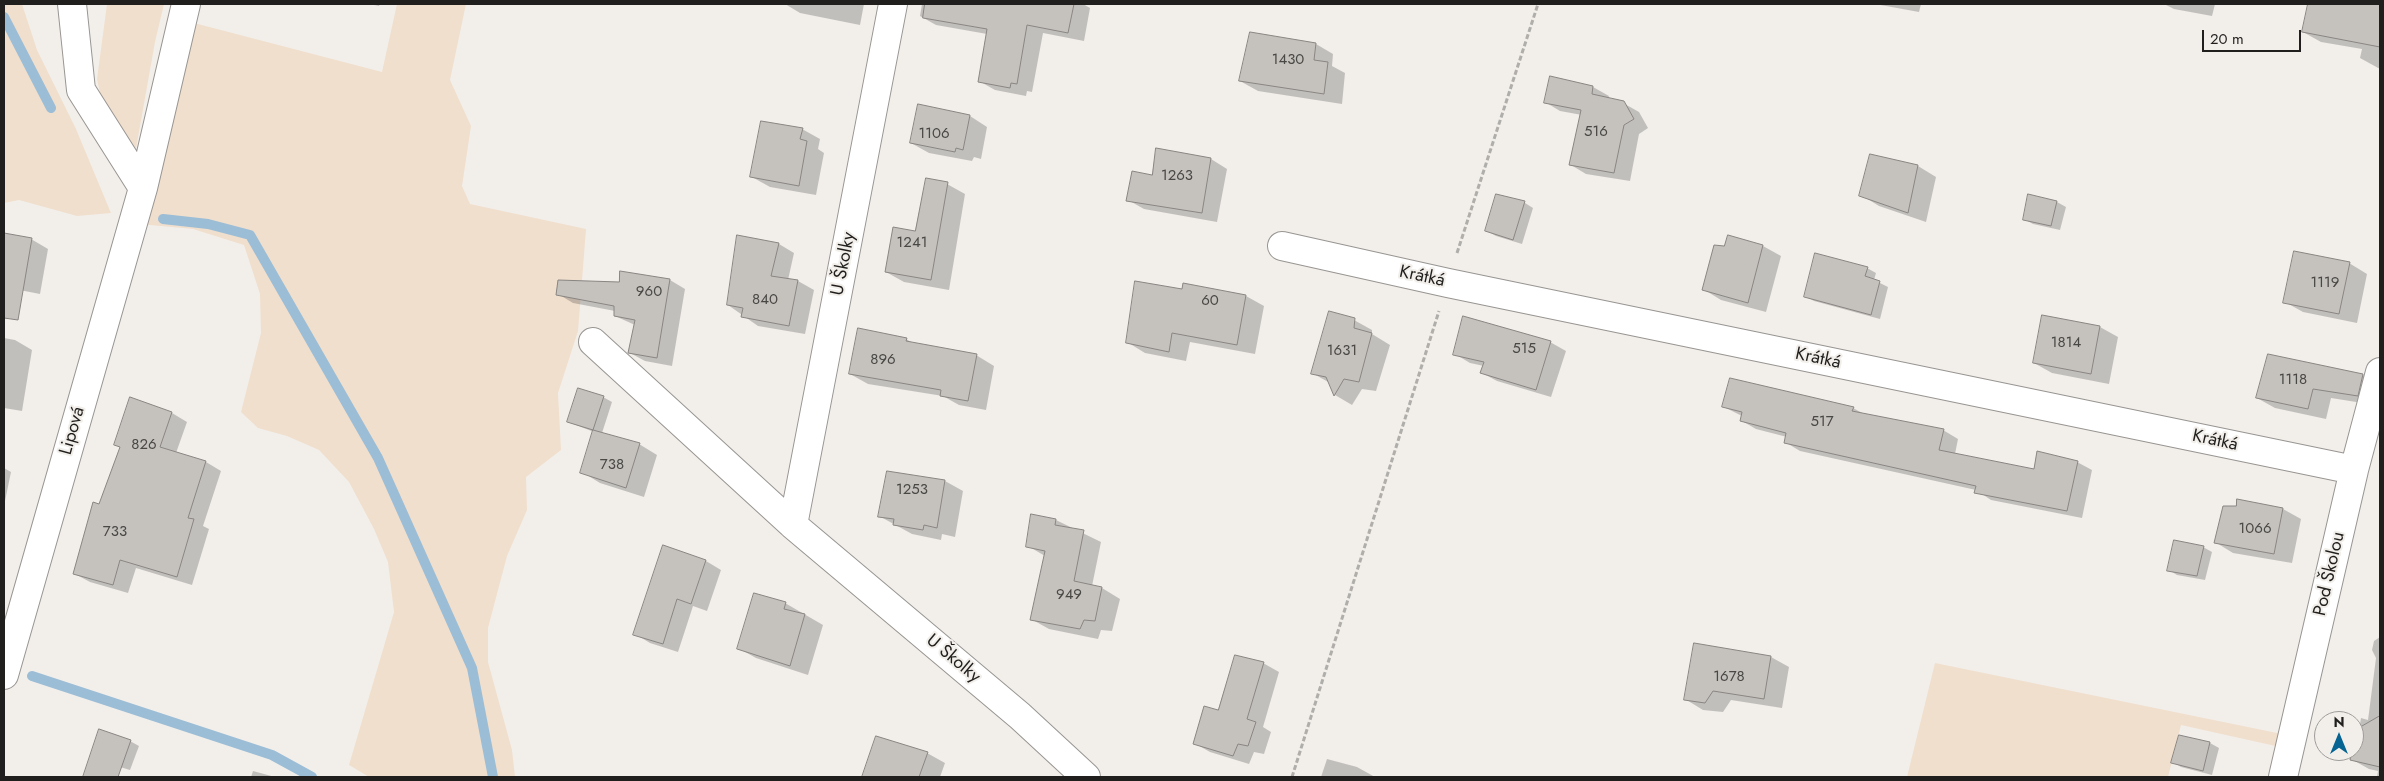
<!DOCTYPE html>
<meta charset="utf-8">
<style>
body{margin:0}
#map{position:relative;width:2384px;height:781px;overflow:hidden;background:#f2efeb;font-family:Jost,sans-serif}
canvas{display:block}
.frame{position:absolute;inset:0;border:5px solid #201f1d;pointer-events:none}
.north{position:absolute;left:2314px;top:711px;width:50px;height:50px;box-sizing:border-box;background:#f2efeb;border:1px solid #9e9c99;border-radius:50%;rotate:0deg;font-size:14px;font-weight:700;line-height:20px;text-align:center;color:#201f1d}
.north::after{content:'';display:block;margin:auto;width:18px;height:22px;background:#066493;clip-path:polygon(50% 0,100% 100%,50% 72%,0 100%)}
.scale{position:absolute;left:2202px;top:30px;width:99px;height:22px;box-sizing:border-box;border:2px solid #201f1d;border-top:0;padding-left:6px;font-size:15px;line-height:18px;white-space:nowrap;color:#201f1d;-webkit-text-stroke:4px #f2efeb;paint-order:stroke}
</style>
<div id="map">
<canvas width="2384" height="781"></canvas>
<div class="frame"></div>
<div class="north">N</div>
<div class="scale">20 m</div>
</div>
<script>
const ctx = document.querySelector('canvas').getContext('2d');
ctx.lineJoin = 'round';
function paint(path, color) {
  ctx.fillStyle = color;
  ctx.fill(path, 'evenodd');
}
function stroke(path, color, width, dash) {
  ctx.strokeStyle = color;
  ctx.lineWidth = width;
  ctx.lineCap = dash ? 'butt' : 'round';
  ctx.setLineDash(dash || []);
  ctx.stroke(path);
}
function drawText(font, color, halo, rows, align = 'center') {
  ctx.font = font + ' Jost,sans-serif';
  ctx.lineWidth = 4;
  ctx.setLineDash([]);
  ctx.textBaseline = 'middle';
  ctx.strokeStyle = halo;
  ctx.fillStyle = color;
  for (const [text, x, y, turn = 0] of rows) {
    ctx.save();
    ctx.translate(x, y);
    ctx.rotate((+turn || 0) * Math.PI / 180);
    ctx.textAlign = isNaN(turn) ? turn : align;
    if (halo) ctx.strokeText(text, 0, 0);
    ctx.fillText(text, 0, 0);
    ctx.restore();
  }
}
const green = new Path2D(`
 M4 4H22L37 50 76 129 111 213 77 216 19 200 4 203Z
 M107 4H164L155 42 135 154 103 108 97 79Z
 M397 4H466L450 80 471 126 462 186 470 204 586 229 578 331 558 393 561 450 526 477 527 510 507 556 488 628V662L512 750 515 777H369L349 765 394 612 388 562 374 529 349 482 319 450 287 436 258 428 241 412 261 333 260 294 244 245 193 229 139 224 194 23 382 72Z
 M1935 663 2282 734 2280 747 2181 725 2168 777H1907Z`);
const shadow = new Path2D(`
 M370 4H380L379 6Z
 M785 4H864L860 25 800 13Z
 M922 4H1083L1090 8 1084 41 1043 33 1032 92 1027 91 1026 96 995 90 979 81 987 34 936 25 920 16Z
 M1875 4H1921L1919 12Z
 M2164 4H2215L2212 16 2174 9Z
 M2309 4H2371L2380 6V69L2360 58 2362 49 2321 42 2303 32Z
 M1316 44 1333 54 1332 66 1345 73 1342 104 1258 91 1240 81Z
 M1550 77 1593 87 1609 96 1608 99 1623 103 1639 112 1648 128 1639 134 1630 181 1586 174 1571 165 1582 115 1560 111 1545 102Z
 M970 116 987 127 981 159 974 157 972 161 929 153 911 143Z
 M802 129 820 139 818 149 824 153 816 195 770 187 752 177Z
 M1870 156 1918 166 1936 177 1926 222 1879 206 1861 195Z
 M1211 159 1227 169 1217 222 1144 209 1128 200Z
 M947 184 965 194 949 290 904 282 886 272 916 232Z
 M2029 195 2057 202 2066 207 2060 230 2033 224 2024 219Z
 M1497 196 1525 203 1533 208 1522 244 1496 236 1487 231Z
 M4 235 31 239 48 249 40 294 4 287Z
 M1729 237 1763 246 1781 256 1766 312 1721 300 1703 289Z
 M779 244 794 253 788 280 798 281 814 290 805 334 758 326 728 305Z
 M2349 263 2367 274 2357 323 2303 312 2285 302Z
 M1867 268 1876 273 1874 280 1888 287 1880 319 1814 301 1805 296Z
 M621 272 670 280 685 289 672 366 645 361 630 353 635 325 615 316V311L573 303 558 294 620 283Z
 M1183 291 1246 296 1264 306 1255 354 1190 342 1186 361 1145 353 1127 342Z
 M1354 320 1372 330V334L1390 345 1376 391 1362 389 1352 405 1335 395 1330 383 1312 373Z
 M2100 327 2118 337 2109 384 2052 373 2034 363Z
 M4 338 15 340 32 350 22 411 4 408Z
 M906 339 916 345 976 355 994 366 986 410 959 405 943 396 868 384 850 374Z
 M1550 342 1566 351 1551 397 1497 381 1482 373 1484 366 1470 363 1455 354Z
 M2269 356 2363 375 2380 386 2375 405 2331 398 2326 419 2275 408 2257 398Z
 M603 397 612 402 602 433 639 444 657 455 644 497 600 483 582 472 594 432 568 422Z
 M1724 407 1853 408 1866 415 1943 430 1958 439 1955 454 2035 470 2077 462 2092 470 2082 518 1991 500 1976 490 1800 451 1785 442 1787 437 1756 429 1742 421V416Z
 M172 413 187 422 176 453 206 462 221 471 203 526 209 529 192 585 136 568 128 593 90 582 75 574 100 506Z
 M4 468 11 472 4 506Z
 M888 472 945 481 963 491 955 537 942 534 941 540 912 534 879 516Z
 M2238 501 2283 509 2301 519 2292 563 2233 553 2215 542 2237 508Z
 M1056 520 1101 542 1092 586 1102 588 1120 599 1112 631 1101 630 1098 639 1049 629 1031 619 1045 556 1028 546Z
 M2203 547 2212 552 2205 580 2177 575 2169 570Z
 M706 561 721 570 707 611 693 606 678 652 650 643 635 634Z
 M785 603 823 625 808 675 756 658 738 648Z
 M2380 637V777H2377L2378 771 2369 769 2351 759 2354 751V733L2359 730 2361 718 2368 720 2376 658 2372 650 2374 641Z
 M1695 644 1771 657 1789 667 1782 708 1731 700 1723 712 1703 710 1685 699Z
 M1263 663 1279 672 1263 727 1271 732 1264 754 1254 752 1249 764 1210 752 1194 743 1219 712Z
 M2179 736 2210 743 2219 748 2212 775 2181 767 2173 762Z
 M877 737 927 753 945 763 940 777H864Z
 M130 741 139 746 130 770 100 761Z
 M1327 759 1357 767 1375 777H1321Z
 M253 771 275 777H251Z`);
const stream = new Path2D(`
 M4 17 51 108
 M163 219 208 224 250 235 378 458 472 668 493 777
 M32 676 272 755 312 777`);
const building = new Path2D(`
 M925 4H1074L1068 33 1027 25 1017 84 1011 83 1010 88 978 82 987 29 923 18Z
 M2308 4H2380V47L2302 32Z
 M1250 32 1316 43 1314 60 1328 62 1324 94 1239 81Z
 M1550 76 1593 86 1592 94 1624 101 1634 119 1624 125 1614 173 1569 165 1581 110 1544 103Z
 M918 104 970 115 963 150 956 148 955 152 910 143Z
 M761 121 803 128 800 139 807 141 799 186 750 177Z
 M1156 148 1211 158 1202 213 1126 201 1132 171 1152 175Z
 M1870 154 1918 165 1908 213 1859 196Z
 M926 178 948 182 931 280 885 272 893 227 915 231Z
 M1496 194 1525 201 1513 240 1485 231Z
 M2028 194 2057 201 2051 226 2023 220Z
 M4 233 32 238 18 320 4 318Z
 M737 235 779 243 771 276 798 280 789 326 741 317 743 308 727 305Z
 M1728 235 1763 245 1748 303 1702 290 1714 245 1724 246Z
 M2294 251 2350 262 2339 314 2283 303Z
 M1815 253 1868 267 1865 276 1880 281 1871 315 1804 297Z
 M620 271 670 279 657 358 628 353 635 320 614 316V306L556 295 558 280 619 282Z
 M1135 281 1182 289 1183 283 1246 295 1237 345 1172 333 1169 352 1126 343Z
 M1329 311 1355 318 1354 328 1372 333 1359 382 1344 379 1334 396 1326 377 1311 374Z
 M2042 315 2100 326 2091 374 2033 363Z
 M1463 316 1551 341 1536 390 1480 373 1484 362 1453 355Z
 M858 328 907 338 906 341 977 354 968 401 940 396 941 390 849 374Z
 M2268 354 2363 374 2358 396 2313 389 2308 409 2256 398Z
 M1730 378 1854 407 1852 411 1944 429 1939 450 2034 469 2037 451 2078 461 2067 511 1974 493 1976 486 1784 443 1786 433 1740 421 1742 412 1722 407Z
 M578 388 604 396 593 430 567 422Z
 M130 397 172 412 160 447 206 461 188 518 194 519 177 577 120 560 113 585 73 574 93 502 99 504 120 447 114 445Z
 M593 430 640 443 626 488 580 473Z
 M887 471 945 480 937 528 924 525 923 530 893 525 894 519 878 517Z
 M2237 499 2283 508 2274 554 2214 543 2223 506H2236Z
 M1031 514 1056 519 1055 525 1084 530 1074 581 1102 587 1095 621 1084 620 1080 629 1030 620 1045 551 1026 547Z
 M2174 540 2204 546 2197 576 2167 571Z
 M663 545 706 560 691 604 677 599 663 644 633 635Z
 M754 593 786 602 784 609 805 614 790 666 737 649Z
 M1694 643 1771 656 1764 699 1713 691 1705 703 1684 700Z
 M1235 655 1264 662 1247 719 1256 722 1248 746 1238 744 1233 756 1193 744 1204 706 1218 710Z
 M2380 716V767L2350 760 2352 751H2354V731Z
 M99 729 131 740 118 777H83Z
 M2179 735 2210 742 2203 771 2171 763Z
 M876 736 928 752 919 777H862Z`);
const path = new Path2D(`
 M1457 253 1538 4
 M1292 777 1439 311`);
const minor = new Path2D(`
 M72 4 81 90 143 188
 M893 4 793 525 1020 716 1086 777
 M1282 246 1448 283 2354 470
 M593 342 793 525
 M4 675 143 188 186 4
 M2283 777 2354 470 2380 372`);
const numberNames = [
 ["1430",1288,60],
 ["516",1596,132],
 ["1106",934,134],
 ["1263",1177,176],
 ["1241",912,243],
 ["1119",2325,283],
 ["960",649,292],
 ["840",765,300],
 ["60",1210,301],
 ["1814",2066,343],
 ["515",1524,349],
 ["1631",1342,351],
 ["896",883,360],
 ["1118",2293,380],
 ["517",1822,422],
 ["826",144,445],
 ["738",612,465],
 ["1253",912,490],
 ["1066",2255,529],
 ["733",115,532],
 ["949",1069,595],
 ["1678",1729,677]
];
const streetNames = [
 ["U Školky",844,264,-79],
 ["Krátká",1422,277,12],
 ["Krátká",1818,359,12],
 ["Lipová",73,431,-74],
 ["Krátká",2215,441,12],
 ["Pod Školou",2330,574,-77],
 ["U Školky",953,659,40]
];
paint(green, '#f0dfcd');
paint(shadow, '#0003');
stroke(stream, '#9cbdd6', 10);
paint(building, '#c5c2be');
stroke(building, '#888582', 1);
stroke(minor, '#989592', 30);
stroke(path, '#b0aeaa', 3, [5, 2.5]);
stroke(minor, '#fff', 28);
drawText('15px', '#494845', null, numberNames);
drawText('18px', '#201f1d', '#f2efeb', streetNames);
</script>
